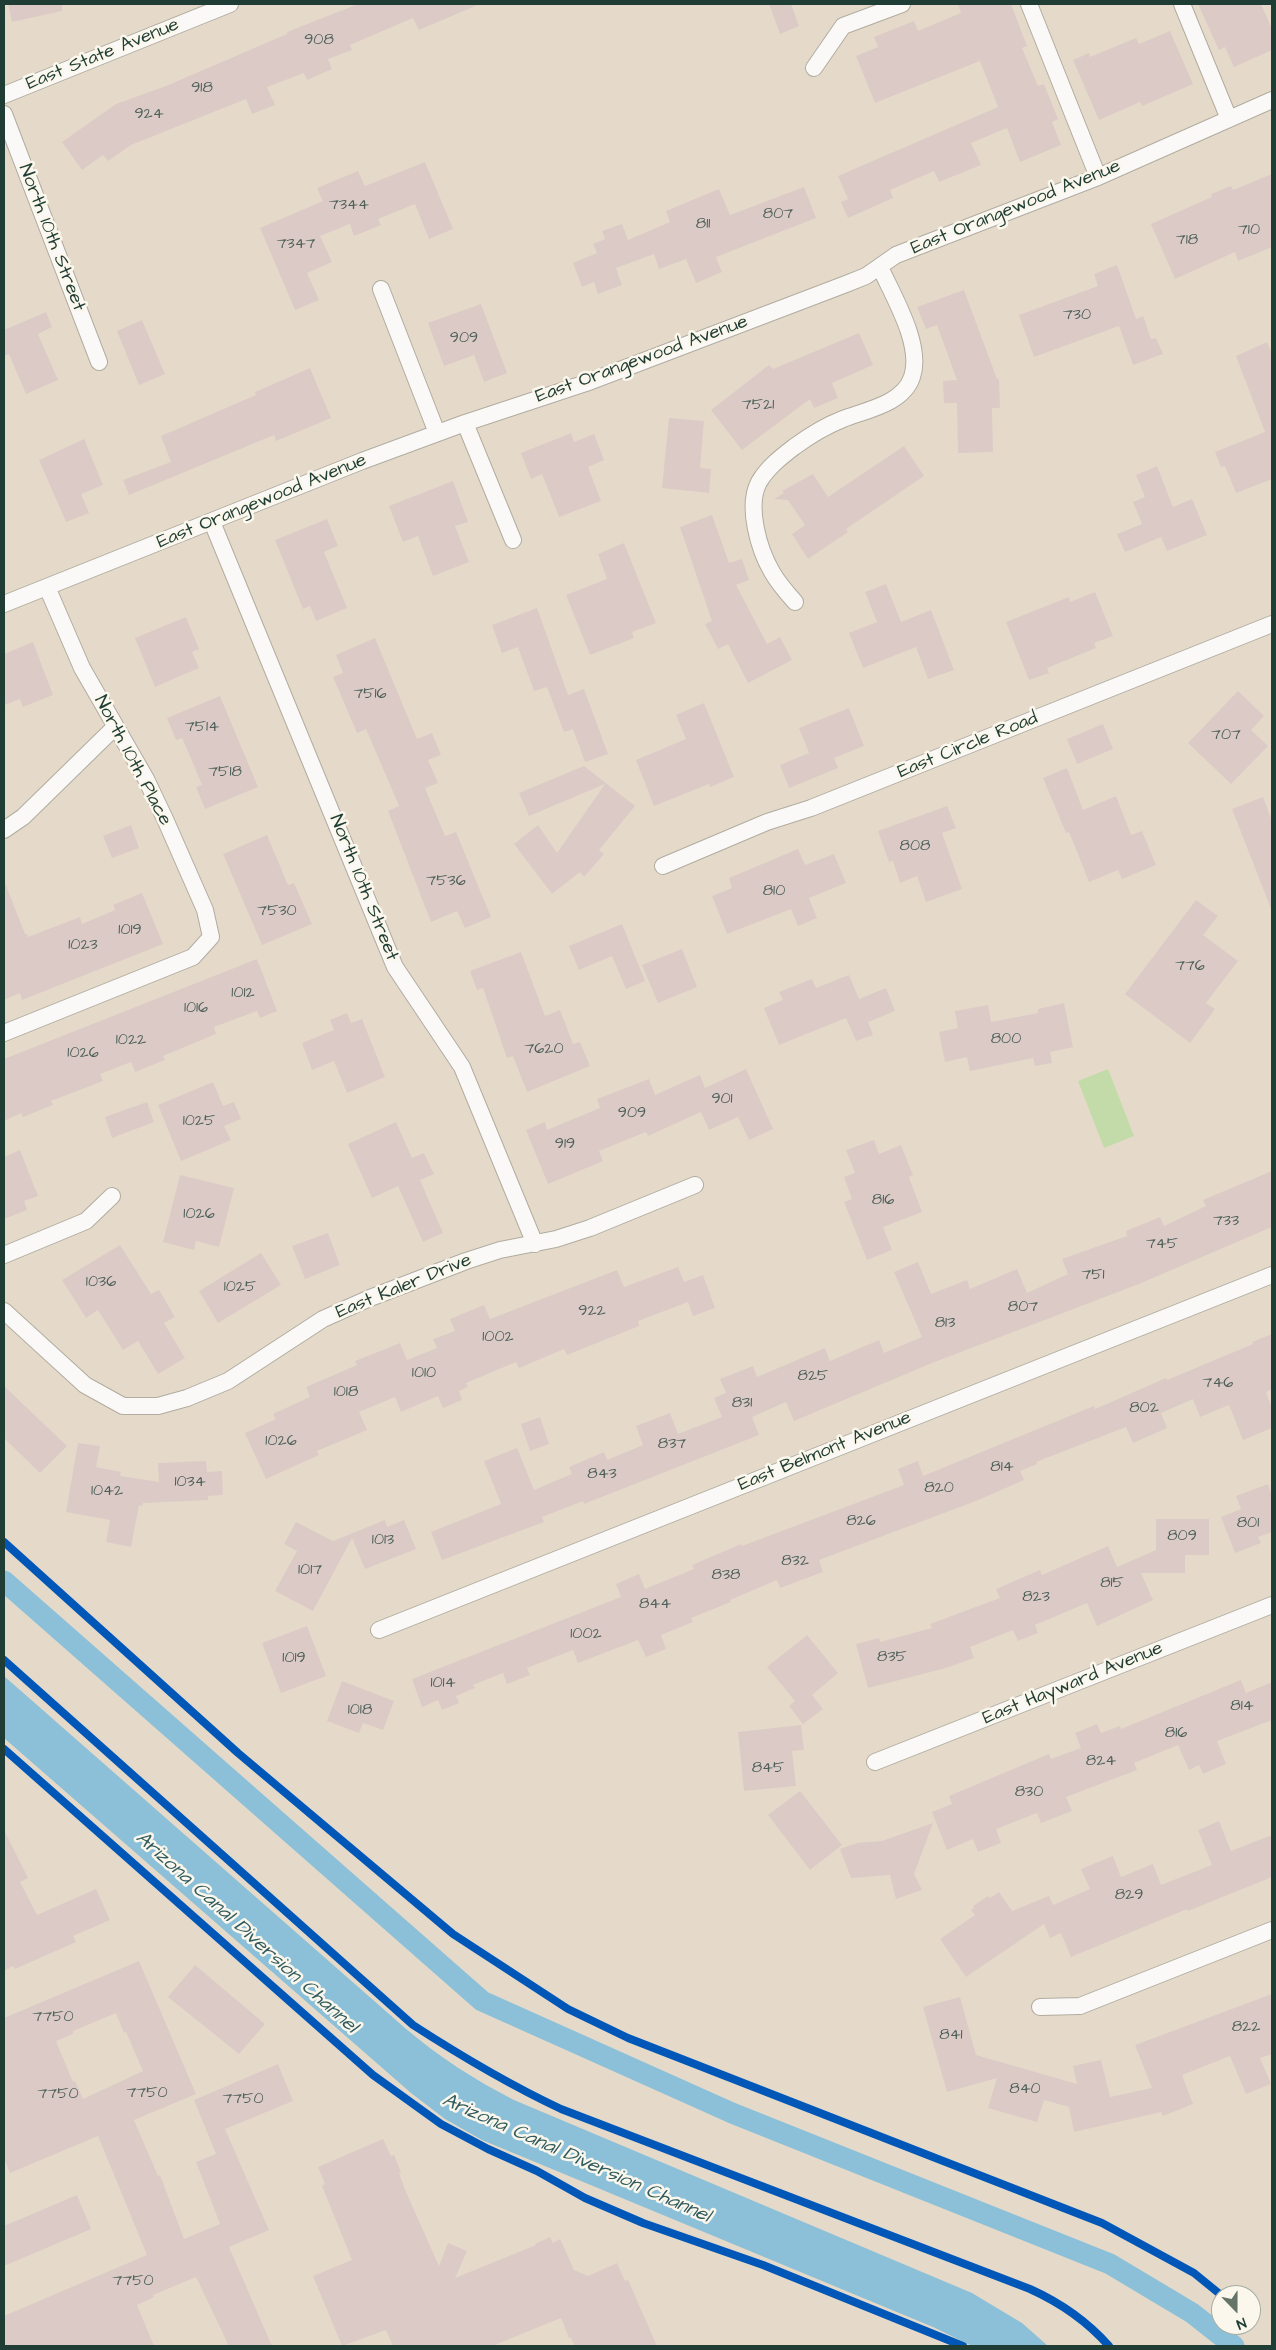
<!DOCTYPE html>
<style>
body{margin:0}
#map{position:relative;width:1276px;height:2350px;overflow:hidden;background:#e5dac9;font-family:"Architects Daughter",sans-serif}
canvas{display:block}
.frame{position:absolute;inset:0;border:5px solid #1f3d34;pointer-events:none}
.north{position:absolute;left:1211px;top:2285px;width:50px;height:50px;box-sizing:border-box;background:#fbf7ec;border:1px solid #a3ada2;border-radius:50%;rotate:158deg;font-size:14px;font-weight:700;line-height:20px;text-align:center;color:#1f3d34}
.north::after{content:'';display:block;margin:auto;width:18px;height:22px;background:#647468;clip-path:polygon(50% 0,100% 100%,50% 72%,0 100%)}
</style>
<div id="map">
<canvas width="1276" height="2350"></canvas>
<div class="frame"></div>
<div class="north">N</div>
</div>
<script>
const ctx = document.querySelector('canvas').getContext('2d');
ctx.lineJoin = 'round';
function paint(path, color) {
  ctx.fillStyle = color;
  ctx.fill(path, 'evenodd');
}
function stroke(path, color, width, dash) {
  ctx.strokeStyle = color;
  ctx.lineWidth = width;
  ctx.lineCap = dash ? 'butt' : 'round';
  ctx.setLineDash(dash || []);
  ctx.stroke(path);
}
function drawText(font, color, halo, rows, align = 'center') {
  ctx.font = font + ' "Architects Daughter",sans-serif';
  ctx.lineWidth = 5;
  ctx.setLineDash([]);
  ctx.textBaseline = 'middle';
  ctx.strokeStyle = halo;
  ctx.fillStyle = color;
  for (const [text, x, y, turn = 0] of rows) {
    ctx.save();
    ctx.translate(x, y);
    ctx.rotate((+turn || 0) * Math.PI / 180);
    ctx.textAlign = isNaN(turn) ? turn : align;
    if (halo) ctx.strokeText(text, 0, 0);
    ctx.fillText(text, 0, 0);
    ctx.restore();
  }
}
const green = new Path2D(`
 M1108 1069 1134 1136 1104 1148 1078 1081Z`);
const water = new Path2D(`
 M4 1676 405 2028C439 2057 475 2080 514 2100L972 2293 1022 2323 1048 2346H972L933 2327 482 2140 445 2119 411 2093 4 1738Z`);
const canal = new Path2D(`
 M4 1581 482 2001 732 2113 1110 2264 1192 2313 1234 2346`);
const building = new Path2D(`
 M8 4H62V11L12 22Z
 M358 4H480L419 30 413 18 350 45 352 50 328 59 332 69 307 80 304 73 267 87 275 105 252 114 246 99 131 145 108 161 103 155 82 170 62 142 116 104 166 86 287 34V32Z
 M769 4H791L799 26 780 34Z
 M958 4H1011L1027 46 1022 48 1038 86 1044 84 1058 119 1052 122 1061 145 1020 162 1007 128 971 143 981 165 939 182 934 171 890 190 893 198 848 218 841 202 848 199 838 176 998 107 980 61 875 103 856 56 878 47 874 37 914 21 918 31 961 13Z
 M1198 4H1261L1272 29V50L1234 67 1225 47 1219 50Z
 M1170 31 1193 84 1142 106 1140 102 1099 120 1073 60 1089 53 1090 57 1136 38 1139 44Z
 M425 162 453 229 429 239 415 204 378 219 381 225 354 236 350 224 320 236 332 262 307 273 319 300 295 310 260 228 323 201 317 188 358 171 365 186Z
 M1272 174V247L1238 261 1235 252 1175 279 1151 224 1212 197 1211 194 1231 186 1233 190Z
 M804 187 816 218 716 257 722 272 696 283 686 259 659 269 654 254 616 268 622 285 598 294 594 282 582 287 573 263 597 253 593 244 605 239 602 231 622 224 628 240 670 222 666 211 719 189 730 215Z
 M1117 265 1136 319 1143 316 1151 339 1156 338 1163 354 1133 365 1119 326 1034 357 1019 315 1098 286 1094 274Z
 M964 290 997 379H999L1000 408H992L993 452 958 453 957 403H944L943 381 957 380 937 325 926 329 917 307Z
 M481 304 507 373 484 382 474 355 444 366 428 323Z
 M46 312 52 327 38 334 58 380 26 394 9 354 4 356V330Z
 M142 320 165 374 139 385 117 331Z
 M859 333 873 365 832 383 838 398 814 408 810 399 742 450 711 410 769 365 773 369Z
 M1267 342 1272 354V479L1236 493 1225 466 1221 467 1215 452 1265 432 1236 356Z
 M310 368 331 418 276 441 274 435 129 495 123 480 171 462 161 436 256 395 255 392Z
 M669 418 704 421 700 468 711 469 709 493 662 488Z
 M571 433 574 442 594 434 604 460 588 467 601 501 559 517 542 474 531 479 521 453Z
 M84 439 103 485 81 494 89 513 66 522 39 460Z
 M904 446 924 476 846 529 848 532 808 559 792 534 805 525 788 500 774 499 784 493 782 491 813 474 828 497Z
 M1157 466 1173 507 1192 499 1207 535 1167 551 1161 537 1125 552 1117 534 1142 524 1133 502 1145 497 1136 475Z
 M453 481 468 522 455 526 469 562 433 576 418 536 403 542 389 506Z
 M712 515 729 563 742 559 749 580 736 585 767 644 780 637 792 660 748 683 728 644 718 649 705 624 712 621 680 527Z
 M327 519 338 546 324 552 347 608 316 621 310 606 303 609 275 540Z
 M624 543 656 623 632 632 634 638 590 655 566 595 607 579 598 554Z
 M886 584 901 622 931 610 954 670 928 679 916 647 863 668 849 633 877 622 865 592Z
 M1095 592 1113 636 1094 643 1096 648 1047 668 1049 673 1029 680 1006 622 1069 597 1070 602Z
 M537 608 568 695 584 689 608 754 585 762 573 729 564 732 547 687 534 691 518 647 502 653 492 625Z
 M186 617 199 649 192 652 199 668 155 687 135 638Z
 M375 638 417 739 432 733 441 755 428 760 438 783 425 788 445 836 456 832 491 917 465 928 457 911 431 922 388 811 399 806 366 729 357 733 333 677 343 673 336 655Z
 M33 642 53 695 23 707 20 699 4 705V654Z
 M1238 691 1264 716 1251 730 1268 746 1231 784 1188 743Z
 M220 696 258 787 205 809 196 787 202 785 192 761 182 738 176 740 167 718Z
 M704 703 734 777 710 787 709 784 654 806 636 760 686 739 676 715Z
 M849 708 864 746 834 758 838 768 789 788 780 765 809 753 799 728Z
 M1103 724 1113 749 1077 764 1067 739Z
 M584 766 635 806 599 850 604 854 584 877 580 872 552 894 514 844 538 825 557 853 605 784 529 816 519 793Z
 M1067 768 1083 810 1116 796 1131 835 1142 831 1156 865 1122 879 1118 870 1089 882 1069 832 1066 833 1043 778Z
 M1263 797 1272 821 1271 909 1232 809Z
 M947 806 956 828 942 833 962 889 926 902 917 876 900 883 893 861 889 862 878 831Z
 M131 825 139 848 112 858 103 836Z
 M267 835 288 885 294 883 312 924 262 945 223 854Z
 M798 849 805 865 834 854 846 883 809 898 817 918 798 926 791 909 727 934 712 896 732 888 729 878Z
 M5 883 25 934H27L28 937 80 917 82 924 115 910 113 905 142 893 163 944 22 1000 20 993 4 1000Z
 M1196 900 1218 916 1203 935 1238 961 1206 1003 1215 1009 1190 1043 1125 994Z
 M622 924 645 981 626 989 612 956 579 970 569 946Z
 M682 949 697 987 658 1003 642 965Z
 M521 952 545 1016 560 1010 573 1044 580 1042 590 1066 527 1092 513 1056 507 1058 483 988 477 990 470 971Z
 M257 959 277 1011 260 1018 257 1011 214 1027 216 1034 163 1056 165 1060 135 1072 131 1062 100 1074 103 1081 51 1101 53 1105 23 1117 21 1113 4 1121V1059Z
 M849 975 859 999 886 988 895 1011 868 1022 873 1035 856 1041 846 1018 779 1045 764 1008 783 1000 779 992 812 979 816 988Z
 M1064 1003 1073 1047 1050 1052 1052 1063 1035 1066 1033 1058 970 1071 967 1057 945 1062 939 1032 958 1028 955 1011 988 1005 991 1022 1038 1013V1009Z
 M347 1013 351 1023 362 1019 385 1077 347 1093 334 1061 312 1070 302 1043 334 1030 330 1020Z
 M746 1069 773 1129 749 1140 738 1117 709 1130 701 1112 648 1136 646 1132 599 1151 603 1161 548 1184 526 1130 545 1122 547 1130 600 1108 597 1099 649 1079 655 1095 700 1075 705 1088Z
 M213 1082 223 1106 234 1102 241 1119 224 1126 231 1140 181 1161 158 1105Z
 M147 1102 154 1122 112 1138 105 1117Z
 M396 1122 412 1158 424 1153 434 1174 420 1180 443 1233 423 1242 398 1186 372 1198 348 1144Z
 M874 1140 879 1154 901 1145 913 1175 909 1177 922 1212 883 1227 892 1250 867 1260 844 1202 852 1199 844 1177 855 1173 846 1150Z
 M20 1150 38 1196 24 1201 27 1210 4 1219V1157Z
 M1272 1171V1227L1139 1284 932 1363 794 1421 786 1402 752 1417 759 1435 584 1504 583 1501 542 1517 544 1522 442 1560 431 1532 501 1504 484 1461 517 1448 534 1490 572 1474 569 1467 604 1452 607 1460 643 1445 636 1426 670 1413 678 1434 722 1417 714 1398 726 1393 720 1379 753 1366 757 1377 825 1348 830 1361 879 1340 884 1353 922 1337 894 1272 918 1262 931 1294 967 1280 970 1289 1017 1269 1027 1293 1068 1274 1062 1259 1127 1236 1126 1231 1160 1217 1164 1226 1206 1206 1203 1200Z
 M180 1175 234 1188 219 1247 196 1241 194 1250 163 1242Z
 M328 1233 340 1265 305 1279 292 1246Z
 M120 1245 151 1294 159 1290 175 1317 164 1323 185 1358 158 1374 138 1341 123 1350 98 1310 86 1318 62 1280Z
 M261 1253 281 1285 218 1323 199 1291Z
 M678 1267 684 1282 703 1275 715 1308 693 1316 688 1302 638 1321 639 1326 567 1355 564 1349 519 1368 516 1362 466 1383 468 1387 459 1391 462 1400 443 1408 438 1396 401 1412 395 1397 359 1412 367 1430 317 1451 319 1455 266 1479 245 1433 276 1419 273 1414 310 1397 306 1387 357 1365 355 1361 400 1343 407 1360 437 1348 433 1339 455 1331 450 1319 484 1305 490 1319 617 1270 624 1287Z
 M1272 1334V1389L1266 1392 1272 1409V1428L1243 1440 1229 1405 1200 1417 1193 1399 1161 1413 1167 1428 1133 1443 1126 1427 1036 1462 1037 1464 1020 1471 1024 1480 976 1501 819 1560 823 1572 780 1588 777 1580 730 1600 731 1602 691 1618 693 1622 661 1635 666 1649 646 1657 638 1640 578 1663 573 1650 527 1668 530 1675 507 1684 503 1673 473 1685 475 1688 456 1696 459 1703 442 1710 438 1700 422 1707 412 1679 621 1597 616 1584 639 1574 645 1589 694 1569 692 1565 741 1544 742 1546 904 1485 898 1469 918 1461 923 1476 1094 1406 1095 1409 1166 1378 1167 1380 1253 1344 1252 1342Z
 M4 1386 67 1446 40 1473 4 1438Z
 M540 1417 549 1444 530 1451 521 1424Z
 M78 1443 100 1446 96 1467 121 1472 120 1476 159 1482 158 1463 206 1461 207 1472 222 1471 223 1495 208 1496V1500L143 1503 142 1506 139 1505 131 1547 106 1542 110 1520 66 1512Z
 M1268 1484 1272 1496V1532L1258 1537 1261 1543 1235 1553 1221 1517 1241 1509 1236 1496Z
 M1156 1519H1209V1555H1185V1573H1141L1153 1600 1097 1626 1087 1603 1035 1625 1038 1633 1018 1641 1013 1630 970 1647 974 1658 946 1668 868 1688 856 1644 879 1638 880 1642 932 1628 930 1624 1000 1598 996 1589 1040 1570 1042 1575 1108 1546 1117 1567 1156 1550Z
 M385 1520 387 1527 404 1520 416 1549 365 1569 352 1538 313 1611 275 1591 297 1551 284 1544 296 1522 333 1541Z
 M307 1626 326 1676 281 1693 262 1643Z
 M807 1635 838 1673 812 1695 823 1709 803 1724 789 1706 795 1701 767 1667Z
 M1241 1680 1246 1693 1272 1682V1720L1217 1741 1226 1764 1203 1774 1199 1765 1189 1770 1178 1745 1134 1763 1137 1770 1066 1797 1072 1811 1041 1823 1037 1813 996 1829 1001 1843 978 1852 973 1839 947 1850 932 1812 952 1804 949 1796 1049 1754 1051 1759 1081 1748 1075 1733 1097 1724 1101 1733 1120 1726 1121 1729Z
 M342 1681 394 1701 383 1730 363 1723 359 1733 327 1721Z
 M801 1725 804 1750 792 1751 796 1786 744 1791 738 1732Z
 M800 1791 842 1845 810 1870 768 1815Z
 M1219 1821 1231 1851 1272 1835V1877L1188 1911 1187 1909 1071 1957 1061 1933 1050 1938 1044 1924 966 1977 940 1939 975 1915 971 1910 974 1908 973 1906 988 1896 990 1898 999 1892 1012 1911 1049 1896 1053 1905 1090 1889 1081 1869 1113 1856 1121 1877 1153 1864 1161 1885 1212 1865 1198 1830Z
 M933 1823 914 1874 922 1890 896 1899 890 1875 851 1878 840 1849 857 1843 882 1841Z
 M4 1830 28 1878 20 1882 37 1915 96 1889 110 1920 73 1936 76 1942 15 1969 13 1966 4 1971Z
 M139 1961 196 2094 134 2120 158 2176 160 2175 184 2239 220 2224 196 2162 216 2154 194 2100 278 2064 293 2101 225 2129 269 2230 229 2247 272 2346H229L196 2277 153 2295 154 2297 137 2305 154 2346H4V2316L147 2255 98 2136 10 2173 4 2158V2018ZM116 2013 124 2033 126 2032 143 2071 83 2099 75 2081 73 2082 56 2041 73 2034V2031Z
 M195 1965 265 2024 239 2054 168 1997Z
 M1272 1994V2054L1260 2058 1271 2084 1246 2094 1230 2056 1182 2075 1193 2104 1163 2116 1161 2112 1074 2132 1069 2107 1044 2100 1037 2122 988 2108 997 2078 947 2092 923 2007 960 1997 976 2055 1077 2084 1073 2066 1101 2060 1110 2097 1152 2088 1135 2045Z
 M383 2139 391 2156 394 2155 401 2172 399 2173 406 2192 439 2266 448 2243 467 2251 455 2278 536 2245 535 2244 550 2237 553 2243 560 2239 574 2270 588 2276 617 2263 625 2281 628 2280 657 2346H575L571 2338H569L561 2318 492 2346H393L386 2330 342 2346 313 2276 352 2260 322 2186 325 2184 318 2167Z
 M77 2195 91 2229 4 2266V2226Z`);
const minor = new Path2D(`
 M1029 4 1098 177
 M1182 4 1229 119
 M814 68 843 26 902 4
 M4 95 230 4
 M4 114 99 362
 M381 289 437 433
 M465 423 513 540
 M212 522 395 967 462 1067 535 1244
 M795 602C787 593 778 583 772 572 759 550 746 506 759 482 768 467 781 457 794 447 809 436 825 426 843 419 866 410 903 404 912 377 923 345 893 296 880 267
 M4 604 362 461 465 423 586 383 846 284 866 276 896 255 1098 177 1272 100
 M4 830 23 817 114 728
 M663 866 767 822 811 808 1272 624
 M4 1033 193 957 211 937 205 910 165 819 146 779 82 668 47 587
 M4 1255 86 1221 112 1196
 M4 1311 85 1385 123 1406H158L187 1398 228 1381 323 1319 370 1298 466 1261 500 1250 556 1239 590 1228 695 1185
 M379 1630 1272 1275
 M875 1762 1272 1605
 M1040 2007 1080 2006 1272 1930`);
const cycleway = new Path2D(`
 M4 1542 238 1753 453 1934 568 2009 628 2038 1102 2223 1194 2273 1221 2295
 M4 1660 413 2025C461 2056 510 2085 561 2109L1030 2289C1061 2303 1086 2320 1109 2346
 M4 1749 373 2075 441 2124 488 2149 537 2171 585 2198 643 2223 763 2265 963 2346`);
const numberNames = [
 ["908",319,41],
 ["918",202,89],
 ["924",149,115],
 ["7344",349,206],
 ["807",778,215],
 ["811",703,225],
 ["710",1249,231],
 ["718",1187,241],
 ["7347",296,245],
 ["730",1077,316],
 ["909",464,339],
 ["7521",758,406],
 ["7516",370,695],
 ["7514",202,728],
 ["707",1226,736],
 ["7518",225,773],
 ["808",915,847],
 ["7536",446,882],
 ["810",774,892],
 ["7530",277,912],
 ["1019",130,931],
 ["1023",83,946],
 ["776",1190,967],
 ["1012",243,994],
 ["1016",196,1009],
 ["800",1006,1040],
 ["1022",131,1041],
 ["7620",544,1050],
 ["1026",83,1054],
 ["901",722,1100],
 ["909",632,1114],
 ["1025",199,1122],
 ["919",565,1145],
 ["816",883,1201],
 ["1026",199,1215],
 ["733",1226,1222],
 ["745",1162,1245],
 ["751",1093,1276],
 ["1036",101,1283],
 ["1025",240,1288],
 ["807",1023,1308],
 ["922",592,1312],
 ["813",945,1324],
 ["1002",498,1338],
 ["1010",424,1374],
 ["825",813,1377],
 ["746",1218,1384],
 ["1018",346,1393],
 ["831",742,1404],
 ["802",1144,1409],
 ["1026",281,1442],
 ["837",672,1445],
 ["814",1002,1468],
 ["843",602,1475],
 ["1034",190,1483],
 ["820",939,1489],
 ["1042",107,1492],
 ["826",861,1522],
 ["801",1248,1524],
 ["809",1182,1537],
 ["1013",383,1541],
 ["832",795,1562],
 ["1017",310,1571],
 ["838",726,1576],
 ["815",1112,1584],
 ["823",1036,1598],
 ["844",655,1605],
 ["1002",586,1635],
 ["835",892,1658],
 ["1019",294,1659],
 ["1014",443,1684],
 ["814",1242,1707],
 ["1018",360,1711],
 ["816",1176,1734],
 ["824",1101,1762],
 ["845",768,1769],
 ["830",1029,1793],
 ["829",1129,1896],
 ["7750",53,2018],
 ["822",1246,2028],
 ["841",951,2036],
 ["840",1025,2090],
 ["7750",147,2094],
 ["7750",58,2095],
 ["7750",243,2100],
 ["7750",133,2282]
];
const streetNames = [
 ["East State Avenue",103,55,-22],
 ["East Orangewood Avenue",1016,208,-22],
 ["North 10th Street",51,238,69],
 ["East Orangewood Avenue",642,360,-20],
 ["East Orangewood Avenue",262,502,-22],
 ["East Circle Road",968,746,-22],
 ["North 10th Place",132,761,62],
 ["North 10th Street",363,888,68],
 ["East Kaler Drive",404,1287,-22],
 ["East Belmont Avenue",825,1452,-22],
 ["East Hayward Avenue",1073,1684,-22]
];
const waterNames = [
 ["Arizona Canal Diversion Channel",246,1933,42],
 ["Arizona Canal Diversion Channel",576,2159,24]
];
paint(green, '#c3dba8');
paint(water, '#8cc0d9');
stroke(canal, '#8cc0d9', 21);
paint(building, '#dccac7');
stroke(minor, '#b0aca0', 18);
stroke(minor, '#fbf9f7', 16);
stroke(cycleway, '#0057b8', 8);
drawText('16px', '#4e6059', null, numberNames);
drawText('19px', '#1f3d34', '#fbf7ec', streetNames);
drawText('italic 20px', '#315b5f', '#fbf7ec', waterNames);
</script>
